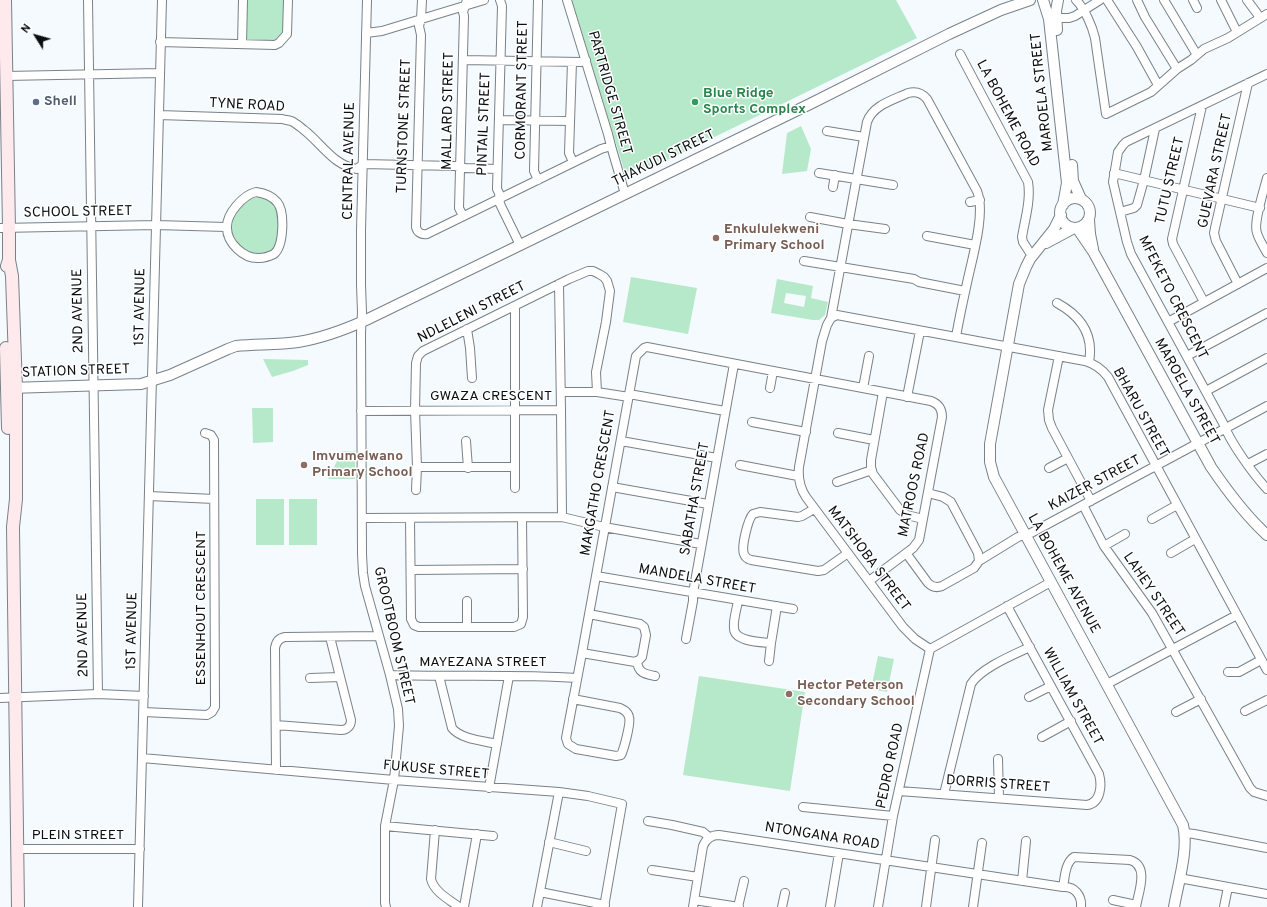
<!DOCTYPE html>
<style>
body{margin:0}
#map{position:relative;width:1267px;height:907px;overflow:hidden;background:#f4fafe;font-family:Overpass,sans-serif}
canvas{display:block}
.north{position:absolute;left:16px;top:16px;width:40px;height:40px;-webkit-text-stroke:3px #fff;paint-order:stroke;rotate:307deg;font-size:11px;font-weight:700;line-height:16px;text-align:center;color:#0b0e11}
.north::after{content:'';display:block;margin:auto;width:14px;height:18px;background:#0b0e11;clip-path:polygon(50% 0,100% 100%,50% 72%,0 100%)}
</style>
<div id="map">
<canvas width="1267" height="907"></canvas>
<div class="north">N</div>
</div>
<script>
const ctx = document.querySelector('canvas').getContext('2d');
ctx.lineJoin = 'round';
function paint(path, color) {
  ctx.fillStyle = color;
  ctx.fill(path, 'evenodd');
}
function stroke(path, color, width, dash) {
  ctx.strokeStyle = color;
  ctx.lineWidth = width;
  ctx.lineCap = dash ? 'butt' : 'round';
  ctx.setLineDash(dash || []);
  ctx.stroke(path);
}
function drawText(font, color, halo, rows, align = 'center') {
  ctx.font = font + ' Overpass,sans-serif';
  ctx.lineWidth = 3;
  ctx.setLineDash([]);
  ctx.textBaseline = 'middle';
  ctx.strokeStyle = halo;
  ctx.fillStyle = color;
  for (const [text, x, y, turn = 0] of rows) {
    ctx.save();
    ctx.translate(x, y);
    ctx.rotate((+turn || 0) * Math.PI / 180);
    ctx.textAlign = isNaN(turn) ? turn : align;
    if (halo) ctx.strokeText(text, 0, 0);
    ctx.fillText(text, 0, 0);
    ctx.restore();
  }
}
const green = new Path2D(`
 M246 0H285C284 17 290 42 265 42 259 41 252 43 247 39Z
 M572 0H896L917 38 643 172 640 166 625 173Z
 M801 126 811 149 807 171 782 174 787 133Z
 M258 197 269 201 275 206 278 213 279 219 278 243 271 252 257 256 242 250 232 236 229 227C235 213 242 200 258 197Z
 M631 277 697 288 688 334 623 322Z
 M777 279 813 286 811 298 828 302 825 315 819 320H813L771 313ZM786 293 806 296 804 307 784 303Z
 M263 359 308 360V365L293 371 272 377Z
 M252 408H273V442L253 443Z
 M342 451H355V479H328Z
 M256 499H284V545H256Z
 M289 499H317V545H289Z
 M878 656 894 659 887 692 871 689Z
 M699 676 805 692 790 791 683 775Z`);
const minor = new Path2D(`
 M88 0 98 694
 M367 0 361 230V285L362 312 361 333 362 554 363 573 365 586 390 675 398 709 399 726 394 780 385 826V903L386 907
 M422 0 421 19 419 26 421 35 416 227C417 232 421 235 427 234L601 149 611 146
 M500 0 502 6 497 189 499 193 500 204 520 245
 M567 0 608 134 611 146 625 194
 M1076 0C1085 9 1092 26 1095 38L1106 114 1151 92 1177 69 1191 60 1204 49 1228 38 1267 14
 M1107 0 1137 47 1158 85
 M1137 0 1145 17 1177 69
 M1164 0 1197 55
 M1193 0 1197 8
 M1221 0 1237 32
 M1247 0 1256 12 1260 18
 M1056 18H1069L1075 16 1100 0
 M366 33 382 31 484 0
 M160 42 275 45 279 43 287 34 288 0
 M242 44 243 0
 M960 54 1028 182C1031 200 1025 219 1022 237L1023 242 1032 256
 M463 60 581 62 586 60
 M572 62 569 153 573 162
 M1267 74 1126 142 1123 145 1118 152 1113 182 1127 242 1131 254 1223 423C1230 442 1253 474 1267 489
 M6 76 160 73
 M1202 106 1172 239 1173 244 1204 302
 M159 115 282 119C285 120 288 120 291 121 296 123 300 127 304 130 321 143 334 166 357 169L363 164 455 166 465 168 497 169
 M499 120 570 121
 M827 131 864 137
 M819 173 893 185
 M1114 173 1260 208
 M1267 178C1264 190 1253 223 1257 233 1259 240 1264 247 1267 253
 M538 180 534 171 538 0
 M833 187 835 175
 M256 192C263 193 272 196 277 202 285 211 284 246 274 254 270 256 264 258 259 258 244 259 227 243 227 228 226 214 243 195 256 192Z
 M970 202 980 200
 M1120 212 1134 208 1137 205 1144 180 1155 129
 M463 216 459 208 464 16 463 12 467 0
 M810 217 848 224 885 229
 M0 228 156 225 226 227
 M927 236 975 245
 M804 261 914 279 919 282 965 291
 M559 284 561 410 562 517
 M1238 284 1216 241 1214 233 1215 228 1248 83
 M1057 303C1081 316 1094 335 1089 362
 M515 306V488
 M831 318 837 315 1085 361C1095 364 1102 369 1108 377L1267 670
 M1168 322 1267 268
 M467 329 470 348 472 378
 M1059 356 1048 410 1049 420 1052 428 1091 501
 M1187 356 1267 313
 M770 388 773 371
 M863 388 869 356
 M1206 391 1267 358
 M561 392H597L629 397
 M883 392 871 460V467L873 474 900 510 907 515 923 519
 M629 394 725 411
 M907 397 920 331
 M361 411 561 410
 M752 422 806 432
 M838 433 874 440
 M466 441 468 468
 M621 441 717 458
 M1248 464 1267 454
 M740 465 798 476
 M515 467H417L415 410 416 363 418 356 423 351 569 279 588 271H593L599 274 604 277 607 281 610 291 606 322 596 372 597 392
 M1049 468 1068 458
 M837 482 872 470
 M612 487 708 504
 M416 490 417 467
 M149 496 214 499
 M1083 505 1104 546 1152 613 1250 788 1254 792 1267 796
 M814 509 802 516 798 517 760 512 753 514C748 519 741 547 744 554 745 557 747 559 751 560L818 571 824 570 848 553
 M363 518 562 517 604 527 701 544
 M410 518 411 619 414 625 419 627H514L521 624 523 617 522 518
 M1152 519 1177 505
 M1104 546 1125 534
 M906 553 928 583C932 587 937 588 942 586L974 568 979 561 978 553 951 502 943 497 928 493
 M1171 553 1195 539
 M979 561 1018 537 1031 533 1267 406
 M411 570 523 569
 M596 576 793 609
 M738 600C737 609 733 619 734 628 734 642 761 642 771 643L777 606
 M467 601V627
 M686 639 693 601V593L734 364
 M930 649 915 639 903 627 806 497C800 488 798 478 799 467L822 341 827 325 831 318 867 122C873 105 893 100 908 93 916 91 922 93 927 99L977 191C986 213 972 259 967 283 963 301 959 319 956 337
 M582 653 635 662 639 660 642 657 646 635 644 627 640 624 589 614
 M637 661C638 673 645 674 655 676
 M769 661 771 643
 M1228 672H1239L1261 660
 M390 675C452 677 515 674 577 678
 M439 676 452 728C460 739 484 741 497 744
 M310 678 340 677
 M1107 684 1237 615
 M1029 697 1051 686
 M0 698 98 694 144 696
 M573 699 620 708C624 710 628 712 629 717 631 723 624 749 621 755L616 756 576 749 568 744 566 738 582 653 636 356 644 348 647 347 931 401C939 404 942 409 942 417L919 540 913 548 869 581
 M1245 711 1267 700
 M144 712 207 715 212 712 215 707 214 440 211 435 205 433
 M1176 712 1201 699
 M276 725 341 730C347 730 351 726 351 720L330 637
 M1042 737 1071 721
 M142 758 394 780 559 792 588 796 622 804 604 907
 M998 759 999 798
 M276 770 275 648C276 642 279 638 285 637L379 636
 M489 788 509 676
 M899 791 1087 805C1101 803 1102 785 1099 774L1007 606
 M944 794 971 684C981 668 1013 655 1030 647
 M803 807 893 816
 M648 821 672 825 703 832 709 837
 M385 826 493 836
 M435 830 431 879C434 892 450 900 459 907
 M1185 833 1194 834 1267 848
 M549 842 586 851
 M16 849H140
 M652 870 698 877
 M1179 878 1267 894
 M1022 881 1026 841
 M1063 887C1065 877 1065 863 1074 857L1130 860C1150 866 1138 893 1136 907
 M540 892 605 905
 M694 900 739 907
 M1113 900 1136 905
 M138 907 162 0
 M464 907 477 834
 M537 907 559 792
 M693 907 703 846C706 839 711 835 719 835L1063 887C1075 886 1082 896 1081 907
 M738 907 744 881
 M782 907 785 893
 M830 907 839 853
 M878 907 893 816 930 649 1051 582
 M926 907 935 840
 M973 907 982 843
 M1224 907 1228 887`);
const tertiary = new Path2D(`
 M1043 0 1049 19 1067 183 1063 205
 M1057 30 1056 11 1058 0
 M1072 165 1073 181 1081 199
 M1060 213a15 15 0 1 1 30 0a15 15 0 1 1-30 0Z
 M1061 215 1054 229 1030 259 1026 267 1019 284 990 444V462L994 477 1183 825C1189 848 1178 884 1174 907
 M1089 220 1090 234 1093 249
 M1077 228 1094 253 1211 467C1228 492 1245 515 1267 535
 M1046 243 1074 228
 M9 388 141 384 170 375 228 349 236 346C257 344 278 345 298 342 323 338 344 330 366 320L810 104 949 34 1001 10 1030 0`);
const secondary = new Path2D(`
 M5 0 9 228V260L7 266
 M9 260 12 276 16 388V499L13 527 18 907
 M6 348 8 428`);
const markers = [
 [36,102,4,"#5c6f8a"],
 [695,102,4,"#2e9e5b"],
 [716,238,4,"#8d6e63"],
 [304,465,4,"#8d6e63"],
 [789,694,4,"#8d6e63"]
];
const streetNames = [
 ["CORMORANT STREET",523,90,-89],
 ["MAROELA STREET",1043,92,-96],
 ["PARTRIDGE STREET",609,93,74],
 ["TYNE ROAD",247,106,3],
 ["MALLARD STREET",449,111,-89],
 ["LA BOHEME ROAD",1007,114,62],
 ["PINTAIL STREET",485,124,-88],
 ["TURNSTONE STREET",405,126,-88],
 ["THAKUDI STREET",664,159,-26],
 ["CENTRAL AVENUE",350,161,-89],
 ["GUEVARA STREET",1216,171,-78],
 ["TUTU STREET",1171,181,-77],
 ["SCHOOL STREET",78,213,-1],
 ["MFEKETO CRESCENT",1172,298,63],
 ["1ST AVENUE",141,307,-89],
 ["2ND AVENUE",79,311,-91],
 ["NDLELENI STREET",472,313,-27],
 ["STATION STREET",76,372,-2],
 ["MAROELA STREET",1186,392,61],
 ["GWAZA CRESCENT",491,397],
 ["BHARU STREET",1140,413,61],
 ["MAKGATHO CRESCENT",599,483,-80],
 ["KAIZER STREET",1095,484,-28],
 ["MATROOS ROAD",915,485,-78],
 ["SABATHA STREET",696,499,-80],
 ["MATSHOBA STREET",868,559,53],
 ["LA BOHEME AVENUE",1063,574,61],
 ["MANDELA STREET",697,580,10],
 ["LAHEY STREET",1153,595,56],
 ["ESSENHOUT CRESCENT",202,608,-90],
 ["1ST AVENUE",133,631,-89],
 ["2ND AVENUE",84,635,-91],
 ["GROOTBOOM STREET",393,636,77],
 ["MAYEZANA STREET",483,663],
 ["WILLIAM STREET",1072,697,61],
 ["PEDRO ROAD",891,766,-78],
 ["FUKUSE STREET",436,771,5],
 ["DORRIS STREET",998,785,4],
 ["PLEIN STREET",78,836],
 ["NTONGANA ROAD",822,837,9]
];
const leisureNames = [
 ["Blue Ridge",703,94],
 ["Sports Complex",703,110]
];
const serviceNames = [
 ["Shell",44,102]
];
const educationNames = [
 ["Enkululekweni",724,230],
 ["Primary School",724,246],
 ["Imvumelwano",312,457],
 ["Primary School",312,473],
 ["Hector Peterson",797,686],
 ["Secondary School",797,702]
];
paint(green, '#b5e9ca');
stroke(minor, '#798289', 10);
stroke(tertiary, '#798289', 12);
stroke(secondary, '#798289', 14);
stroke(minor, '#fff', 8);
stroke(tertiary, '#fff', 10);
stroke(secondary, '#feeaec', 12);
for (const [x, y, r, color] of markers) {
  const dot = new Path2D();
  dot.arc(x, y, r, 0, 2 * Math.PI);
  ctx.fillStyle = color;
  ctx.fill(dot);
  stroke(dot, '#fff', 1.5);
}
drawText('14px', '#0b0e11', '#fff', streetNames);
drawText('bold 14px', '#27864d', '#fff', leisureNames, 'left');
drawText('bold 14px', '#4e5e75', '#fff', serviceNames, 'left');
drawText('bold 14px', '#785e54', '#fff', educationNames, 'left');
</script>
